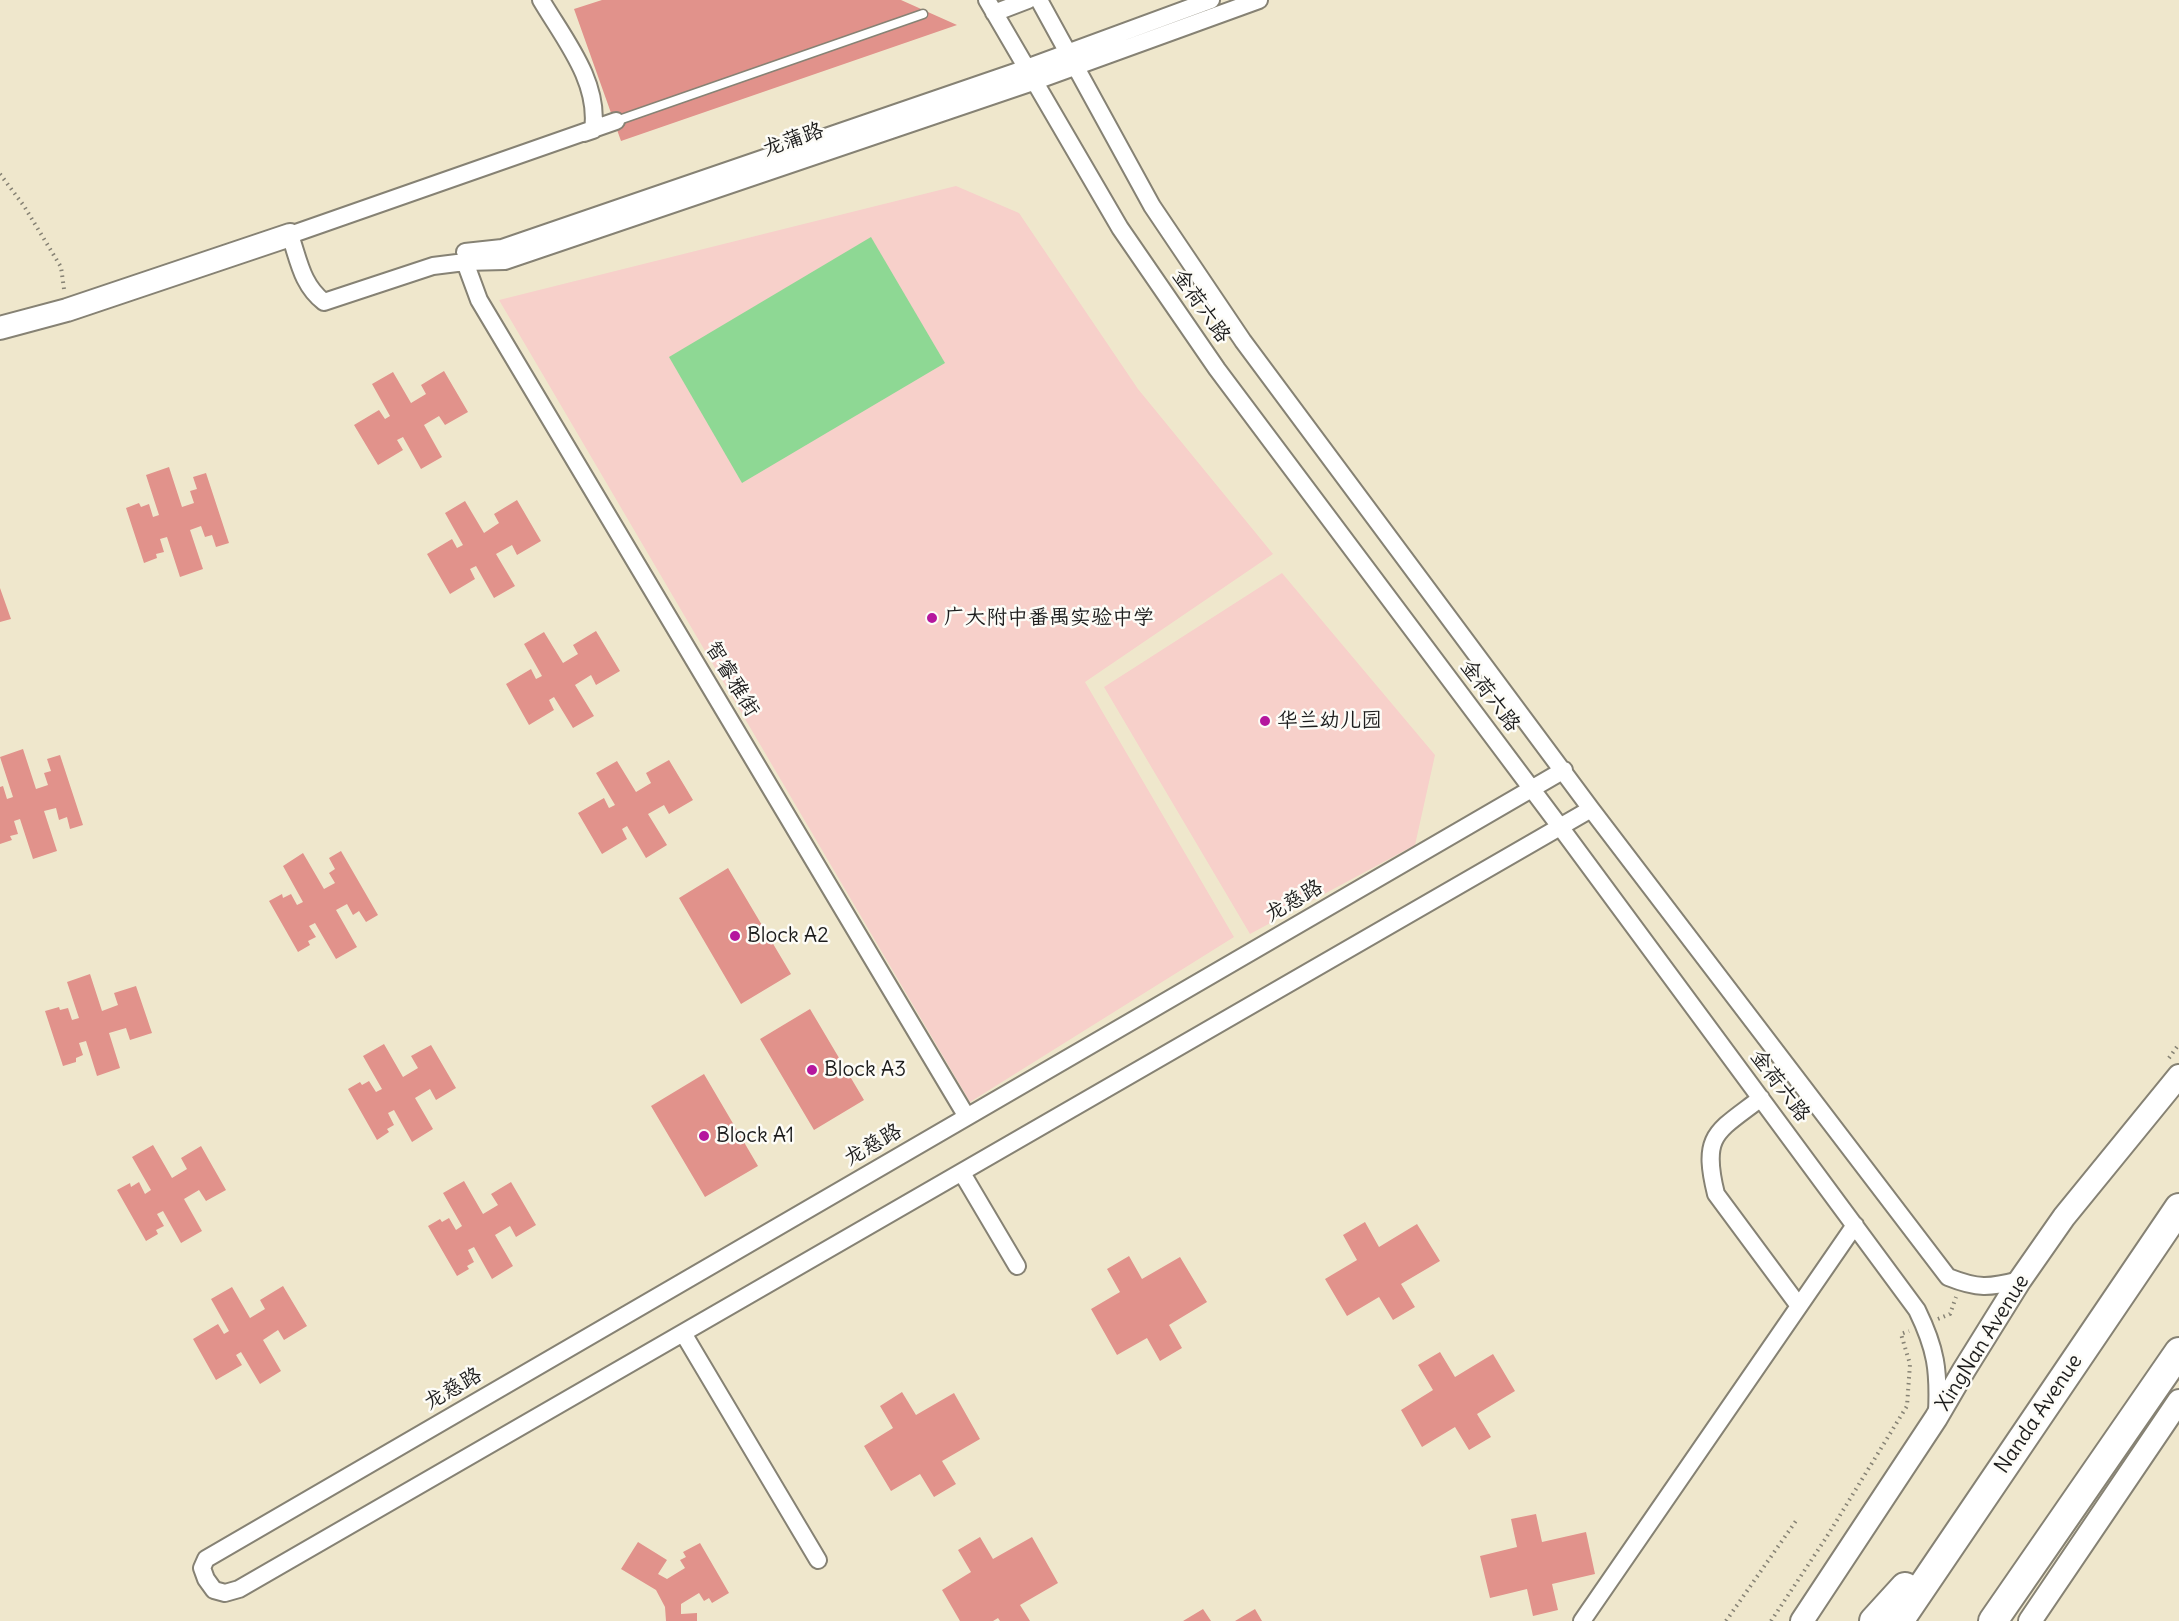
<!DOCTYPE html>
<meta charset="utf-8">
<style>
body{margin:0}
canvas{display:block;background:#efe7cc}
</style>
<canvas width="2179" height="1621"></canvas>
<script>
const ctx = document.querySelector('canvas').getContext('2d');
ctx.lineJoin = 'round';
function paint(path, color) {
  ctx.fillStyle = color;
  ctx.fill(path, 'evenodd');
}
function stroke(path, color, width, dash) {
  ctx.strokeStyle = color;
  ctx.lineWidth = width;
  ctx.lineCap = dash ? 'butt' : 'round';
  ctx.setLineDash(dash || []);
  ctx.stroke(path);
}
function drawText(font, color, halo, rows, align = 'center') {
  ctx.font = font + ' Delius,"LXGW WenKai TC",sans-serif';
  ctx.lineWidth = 5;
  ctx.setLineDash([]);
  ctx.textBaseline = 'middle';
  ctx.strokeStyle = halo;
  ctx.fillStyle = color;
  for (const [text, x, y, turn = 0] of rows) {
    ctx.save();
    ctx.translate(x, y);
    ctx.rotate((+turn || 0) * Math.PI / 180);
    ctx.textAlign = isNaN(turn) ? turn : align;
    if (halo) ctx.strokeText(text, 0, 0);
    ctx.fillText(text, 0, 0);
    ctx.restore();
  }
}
const built = new Path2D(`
 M956 186 1019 213 1138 389 1273 554 1085 682 1234 937 970 1102 499 300Z
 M1282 573 1435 755 1415 845 1250 934 1104 687Z`);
const green = new Path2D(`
 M871 237 945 363 742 483 669 357Z`);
const building = new Path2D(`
 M602 0H901L957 25 621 141 574 9Z
 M444 371 468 412 445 425 439 416 424 425 442 457 421 469 403 437 397 440 403 450 378 465 354 425 379 410 385 419 390 416 372 384 393 372 411 403 426 394 421 385Z
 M169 467 182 507 194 503 190 491 197 489 193 477 206 473 229 543 216 547 212 535 205 537 201 526 190 530 203 569 180 577 167 537 160 539 164 552 156 554 157 558 144 563 126 508 139 503 141 507 149 504 153 517 159 515 146 475Z
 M517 500 541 541 517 555 512 545 496 554 515 586 494 598 476 566 470 569 475 579 450 594 427 554 452 539 457 548 463 545 445 513 465 501 484 533 499 523 494 514Z
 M0 588 11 619 0 622Z
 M596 631 620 671 596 685 591 675 575 685 594 716 573 728 554 697 549 700 554 710 529 725 506 684 531 669 536 679 542 676 524 644 544 632 563 663 578 654 573 645Z
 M23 749 36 789 48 785 44 773 51 771 47 759 60 755 83 825 70 829 67 817 59 820 56 808 44 811 57 851 33 859 20 819 14 821 18 834 10 836 12 840 0 844V787L3 786 7 799 13 797 0 757Z
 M669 760 693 800 669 814 664 805 648 814 667 845 646 858 627 826 622 829 627 839 602 854 578 813 604 798 609 808 615 805 596 773 617 761 636 792 651 783 646 773Z
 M341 851 378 915 366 922 359 911 353 915 347 904 336 910 357 947 336 959 315 923 309 926 316 937 308 941 310 945 298 952 269 901 282 894 283 898 291 894 297 905 303 902 283 866 303 853 324 889 335 883 329 873 335 869 329 858Z
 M728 868 791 974 741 1004 679 898Z
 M90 974 102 1011 118 1005 114 993 136 986 152 1033 130 1040 126 1028 109 1033 120 1068 97 1076 86 1041 79 1043 83 1055 76 1058V1062L63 1066 45 1011 59 1007 60 1010 68 1008 72 1020 79 1018 67 982Z
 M810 1009 864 1100 814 1130 760 1039Z
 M384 1044 403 1077 418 1068 411 1056 431 1045 456 1088 436 1100 430 1089 415 1098 433 1129 412 1142 394 1110 388 1113 394 1125 387 1129 389 1132 377 1140 348 1089 360 1082 362 1085 369 1081 376 1092 382 1089 363 1056Z
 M704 1074 758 1166 705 1197 651 1106Z
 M153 1145 172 1178 187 1169 181 1158 201 1146 226 1190 206 1201 199 1190 184 1199 202 1231 181 1243 163 1211 157 1214 164 1226 156 1230 158 1234 146 1241 117 1190 130 1183 131 1187 139 1182 145 1194 151 1190 132 1157Z
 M464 1181 483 1214 498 1205 491 1194 511 1182 536 1225 516 1237 510 1226 495 1235 513 1266 492 1279 474 1247 468 1250 474 1262 467 1266 469 1269 457 1276 428 1226 440 1219 442 1222 449 1218 456 1230 462 1226 443 1193Z
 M1365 1222 1379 1247 1417 1224 1440 1261 1401 1284 1415 1307 1393 1320 1379 1297 1347 1316 1325 1279 1357 1260 1343 1235Z
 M1129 1256 1142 1279 1180 1257 1207 1302 1169 1325 1182 1348 1160 1361 1147 1338 1117 1355 1091 1309 1120 1292 1107 1269Z
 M283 1286 307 1326 284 1340 278 1330 263 1340 281 1371 260 1384 241 1352 236 1355 242 1365 216 1380 193 1339 218 1324 224 1334 229 1331 211 1299 232 1287 250 1318 265 1309 260 1300Z
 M1440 1352 1455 1377 1493 1354 1515 1391 1477 1414 1491 1437 1469 1450 1455 1427 1422 1447 1401 1410 1433 1390 1418 1365Z
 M902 1392 916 1415 954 1393 980 1439 942 1461 956 1484 934 1497 920 1474 891 1491 864 1446 893 1428 880 1406Z
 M1536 1514 1542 1542 1586 1532 1595 1574 1552 1584 1558 1610 1533 1616 1527 1589 1490 1598 1480 1556 1517 1547 1511 1519Z
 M980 1537 993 1559 1032 1537 1058 1583 1020 1605 1030 1621H1000L998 1618 993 1621H960L942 1590 971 1572 958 1550Z
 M638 1542 667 1560 658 1574 667 1579 685 1568 680 1560 686 1557 683 1552 700 1543 729 1593 712 1603 709 1598 704 1601 699 1593 681 1604V1614L697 1613V1621H666L665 1607 656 1590 621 1569Z
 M1203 1609 1211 1621H1183Z
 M1255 1609 1262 1621H1235Z`);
const path = new Path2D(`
 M0 174 24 206 61 267 64 289
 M2169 1058 2179 1044
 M1938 1319 1950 1314 1956 1297
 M1726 1621 1798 1518
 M1771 1621 1826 1538 1907 1406 1910 1364 1901 1334 1909 1331`);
const lane = new Path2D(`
 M616 121 923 14`);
const street = new Path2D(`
 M541 0C564 39 600 82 593 130L584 133
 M987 0 1120 228 1217 369 1561 828 1917 1310C1936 1349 1939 1370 1937 1413
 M1039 0 1152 206 1243 341 1591 809 1948 1277C1978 1289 1989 1288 2020 1280
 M994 13 1028 0
 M616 121 290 235C299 261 302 285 324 302L433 266 465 262 505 261 1033 82 1259 0
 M465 252 502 248 1018 71 1211 0
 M465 262 479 300 967 1117
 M1564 770 206 1559 202 1568 206 1579 214 1590 225 1593 239 1589 1591 809
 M1761 1098C1717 1132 1701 1134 1716 1194L1799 1306
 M962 1173 1017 1266
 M683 1333 818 1560
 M1582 1621 1855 1225`);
const secondary = new Path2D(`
 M0 328 67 310 290 235
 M1802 1621 1936 1418 1964 1370 2020 1280 2064 1217 2179 1076
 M2030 1621 2179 1401`);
const highway = new Path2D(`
 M1874 1621 1905 1587
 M1899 1621 2179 1208
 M1993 1621 2179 1352`);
const markers = [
 [932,618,6,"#b5179e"],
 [1265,721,6,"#b5179e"],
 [735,936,6,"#b5179e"],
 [812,1070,6,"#b5179e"],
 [704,1136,6,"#b5179e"]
];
const streetNames = [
 ["龙蒲路",793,140,-19],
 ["金荷六路",1201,306,55],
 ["智睿雅街",732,679,59],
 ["金荷六路",1490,696,53],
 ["龙慈路",1294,901,-30],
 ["金荷六路",1780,1086,53],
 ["龙慈路",873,1145,-30],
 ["XingNan Avenue",1983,1343,-58],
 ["龙慈路",453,1389,-30],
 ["Nanda Avenue",2039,1414,-56]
];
const poiNames = [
 ["广大附中番禺实验中学",944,618],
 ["华兰幼儿园",1277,721],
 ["Block A2",747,936],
 ["Block A3",824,1070],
 ["Block A1",716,1136]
];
paint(built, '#f7d0ca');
paint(green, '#8ed894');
paint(building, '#e1928b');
stroke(lane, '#868274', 11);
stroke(street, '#868274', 20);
stroke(secondary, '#868274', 26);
stroke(highway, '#868274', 32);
stroke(path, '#868274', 4, [1.5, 4.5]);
stroke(lane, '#fff', 8);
stroke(street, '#fff', 16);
stroke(secondary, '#fff', 22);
stroke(highway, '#fff', 28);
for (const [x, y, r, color] of markers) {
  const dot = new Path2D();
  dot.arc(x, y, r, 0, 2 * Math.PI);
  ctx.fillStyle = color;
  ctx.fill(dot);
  stroke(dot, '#fdfcf7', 2);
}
drawText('21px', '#1c1c1c', '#fdfcf7', streetNames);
drawText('21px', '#1c1c1c', '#fdfcf7', poiNames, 'left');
</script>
